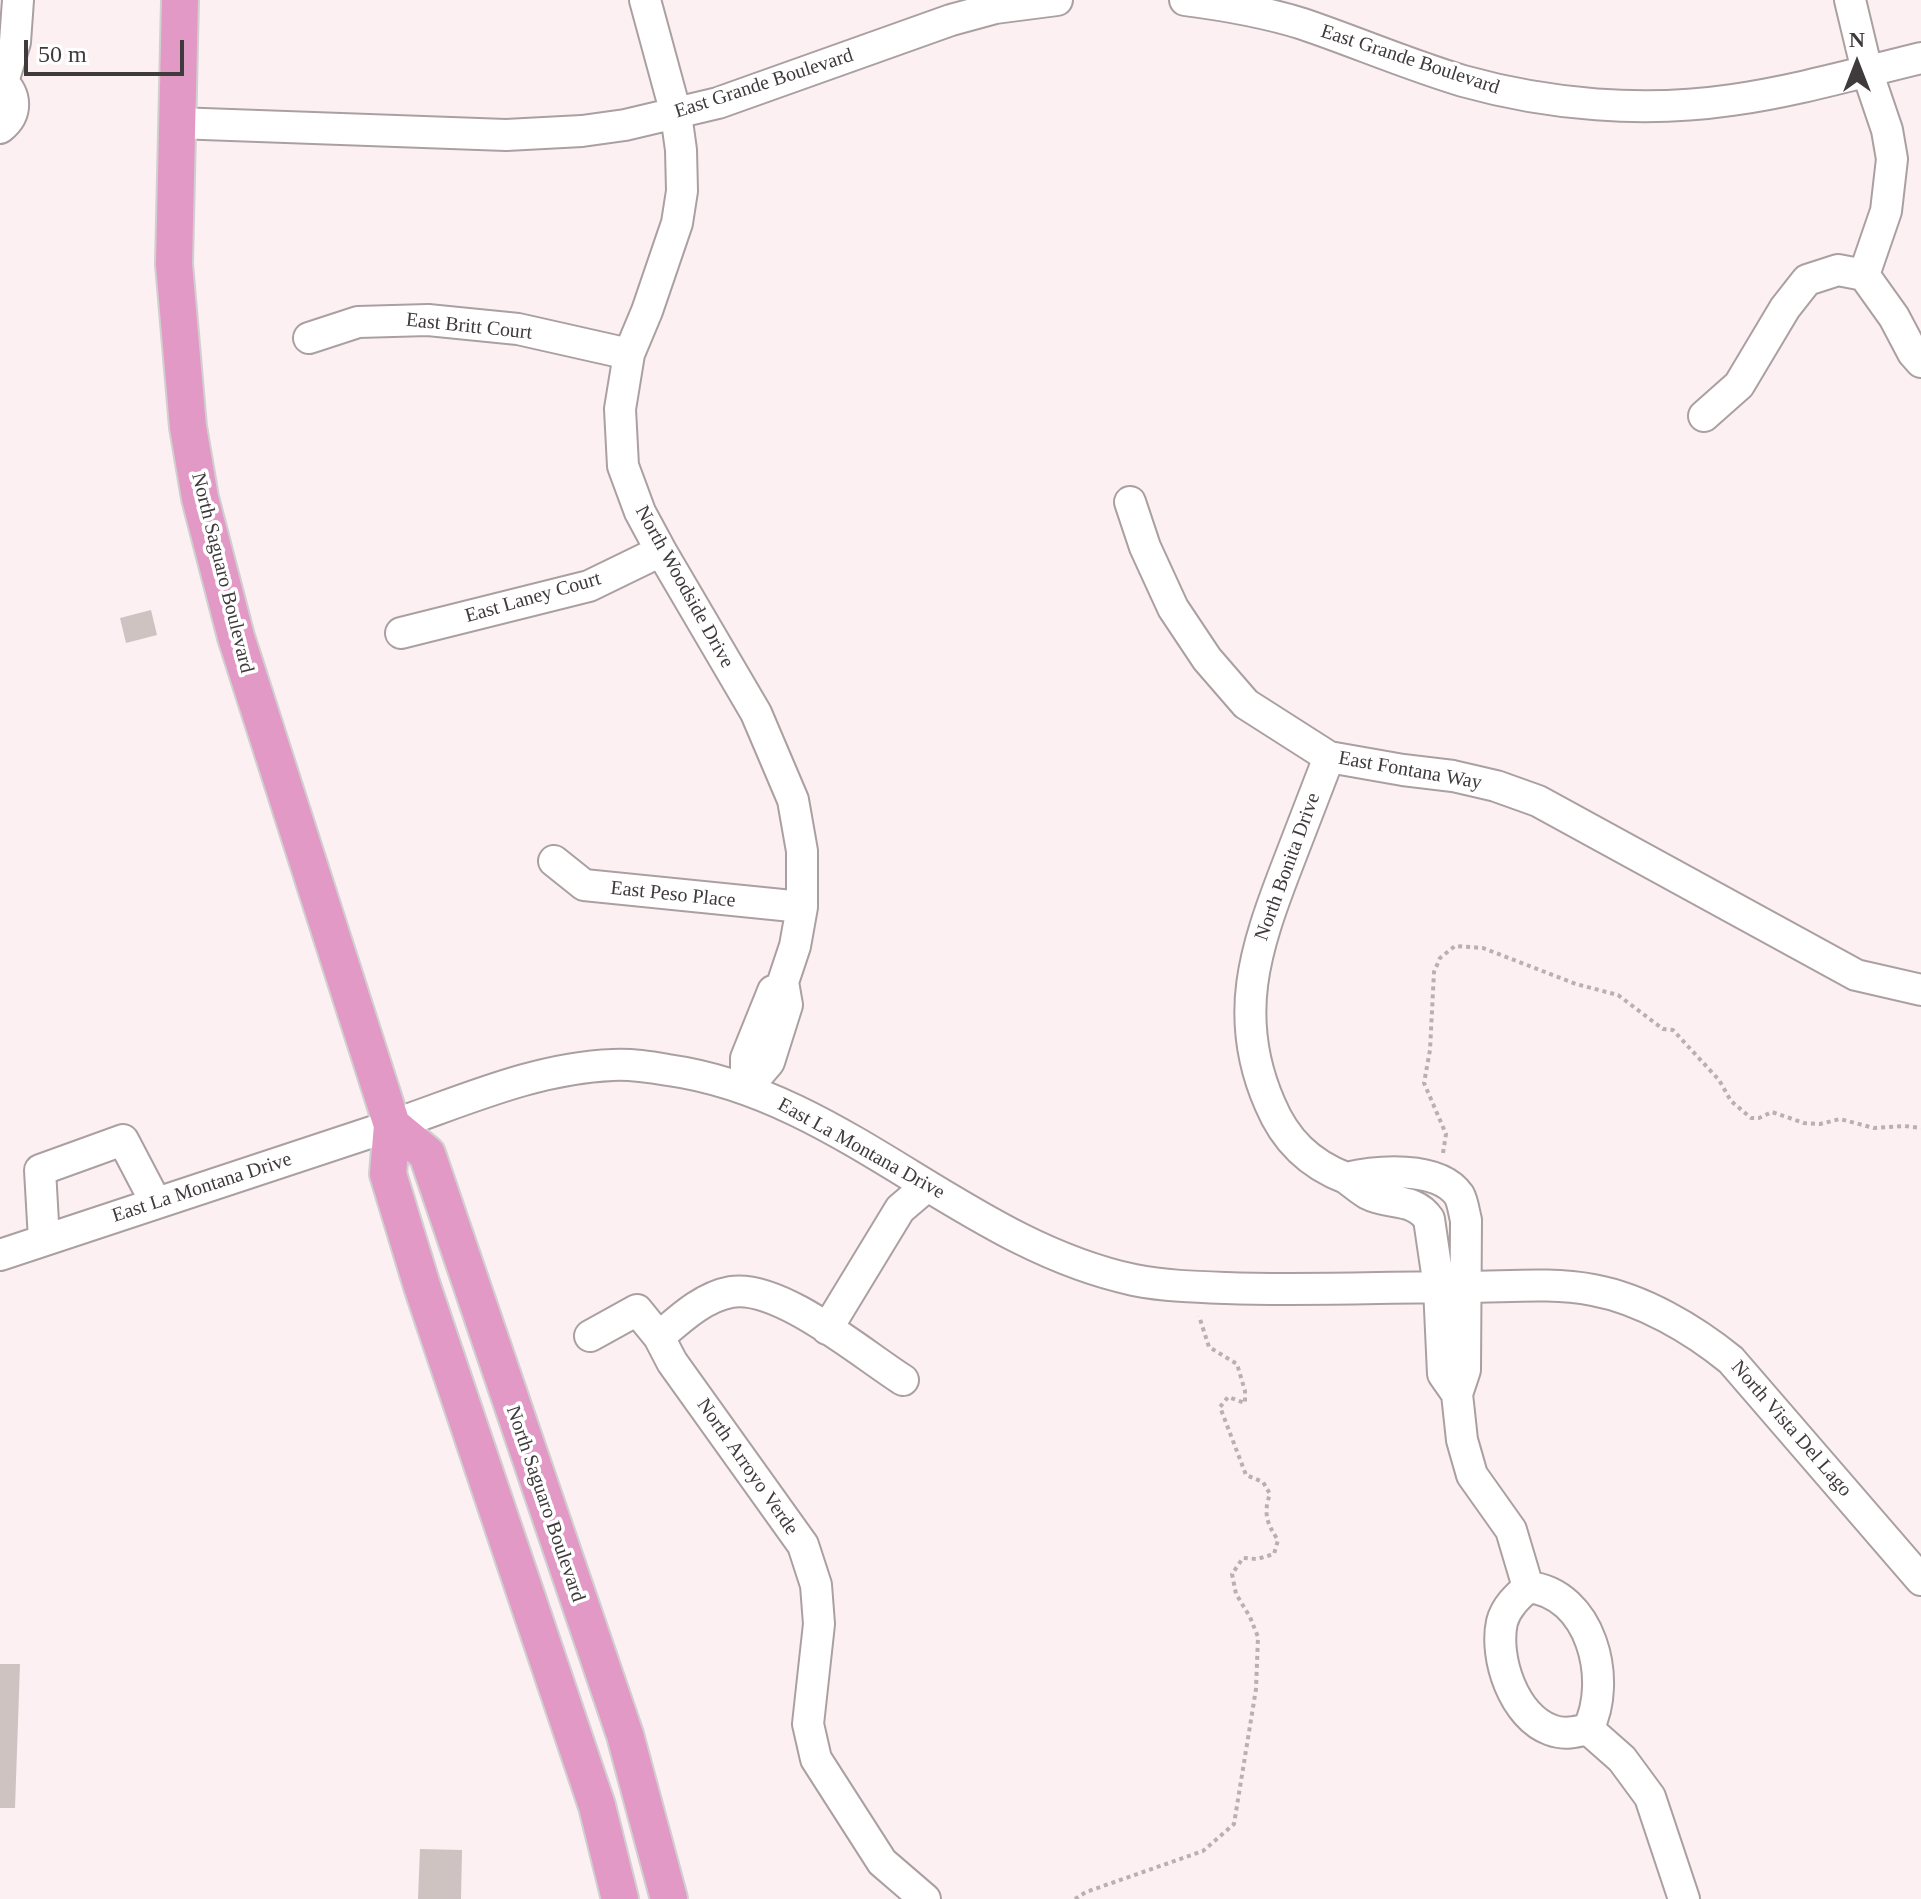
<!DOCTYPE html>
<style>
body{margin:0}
#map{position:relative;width:1921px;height:1899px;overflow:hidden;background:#fdf0f2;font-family:Georgia,serif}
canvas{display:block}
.north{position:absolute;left:1817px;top:24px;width:80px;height:80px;-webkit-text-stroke:6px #fff;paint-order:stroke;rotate:0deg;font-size:22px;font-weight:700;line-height:32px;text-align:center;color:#3f3a3b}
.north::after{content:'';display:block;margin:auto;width:28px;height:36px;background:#3f3a3b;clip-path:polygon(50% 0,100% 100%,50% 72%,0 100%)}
.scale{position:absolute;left:24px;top:40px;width:160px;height:36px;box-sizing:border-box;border:4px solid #3f3a3b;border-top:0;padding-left:10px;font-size:24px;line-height:28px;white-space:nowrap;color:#3f3a3b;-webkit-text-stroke:6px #fff;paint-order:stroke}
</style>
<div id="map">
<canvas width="1921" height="1899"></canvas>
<div class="north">N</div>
<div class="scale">50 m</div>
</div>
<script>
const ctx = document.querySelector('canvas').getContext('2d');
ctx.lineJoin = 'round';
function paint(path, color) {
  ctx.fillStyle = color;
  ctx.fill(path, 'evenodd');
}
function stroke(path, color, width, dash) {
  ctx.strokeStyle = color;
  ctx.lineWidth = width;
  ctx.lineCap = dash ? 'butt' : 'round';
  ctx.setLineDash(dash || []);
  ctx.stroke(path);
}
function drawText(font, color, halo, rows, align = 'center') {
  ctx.font = font + ' Georgia,serif';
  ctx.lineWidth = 7;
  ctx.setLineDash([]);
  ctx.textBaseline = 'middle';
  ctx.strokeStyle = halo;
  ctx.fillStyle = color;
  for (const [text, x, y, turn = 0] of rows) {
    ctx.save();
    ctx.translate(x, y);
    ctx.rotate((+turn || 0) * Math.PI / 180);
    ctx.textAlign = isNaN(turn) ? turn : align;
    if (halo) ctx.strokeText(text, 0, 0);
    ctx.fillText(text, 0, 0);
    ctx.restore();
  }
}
const building = new Path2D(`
 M151 610 157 635 126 643 120 618Z
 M0 1664H20L15 1808H0Z
 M420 1849 462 1850 461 1899H418Z`);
const path = new Path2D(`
 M1443 1153 1446 1134 1424 1083 1430 1050 1434 972 1440 958 1455 946 1483 948 1576 984 1618 995 1663 1029 1673 1030 1719 1080 1731 1101 1751 1118H1759L1772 1112 1804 1123 1820 1124 1840 1119 1874 1128 1904 1126 1921 1128
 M1075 1899 1086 1892 1203 1851 1234 1824 1256 1689 1258 1637 1250 1617 1236 1594 1232 1574 1243 1558 1257 1559 1274 1554 1278 1540C1267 1524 1263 1513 1270 1494L1263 1482 1246 1475 1220 1407 1228 1397 1245 1403V1391L1237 1364 1209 1347 1199 1316`);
const minor = new Path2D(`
 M645 0 676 114 681 150 682 191 677 223 647 311 629 354 620 409 623 466 640 512 661 551 756 713 793 800 802 851V907L795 946 783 982 787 1005 769 1062 746 1089
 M1185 0C1224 5 1265 12 1303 24 1356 42 1409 65 1463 81 1549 105 1643 113 1732 100 1796 91 1858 73 1921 58
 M1850 0 1867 71 1887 130 1892 159 1886 211 1864 275
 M0 80C17 94 18 114 0 128
 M3 82 15 42 18 0
 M176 123 506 135 582 131 625 125 718 103 951 20 995 8 1057 0
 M309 338 358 322 428 320 518 329 629 354
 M1704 416 1739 385 1785 308 1807 280 1838 270 1864 275 1894 317 1913 353 1921 362
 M1130 502 1145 547 1173 608 1207 659 1246 704 1329 757 1403 770 1453 776 1496 786 1538 801 1856 975 1921 990
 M401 633 589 586 661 551
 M1329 757C1315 793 1301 830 1287 866 1255 949 1232 1017 1270 1104 1285 1140 1309 1164 1346 1178
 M554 861 584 885 802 907
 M746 1089V1058L773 991
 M44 1240 40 1170 123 1140 156 1203
 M0 1255C128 1212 256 1170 384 1128 459 1103 533 1068 613 1065 632 1064 650 1067 668 1070 842 1094 964 1244 1134 1280 1164 1286 1196 1287 1226 1288 1305 1291 1385 1287 1465 1287 1507 1287 1551 1282 1593 1290 1642 1299 1693 1329 1731 1360L1921 1580
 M827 1329 900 1209 927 1186
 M590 1336 637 1310 659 1337 672 1362 803 1545 816 1585 819 1624 808 1724 816 1759 882 1862 925 1899
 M659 1337C680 1319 703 1297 731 1292 780 1284 862 1354 903 1380
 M1457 1394 1443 1374 1439 1287 1429 1219C1414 1197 1389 1205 1368 1194 1361 1190 1353 1183 1346 1178 1376 1171 1438 1165 1459 1195 1463 1202 1464 1213 1466 1220L1465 1370 1457 1394 1462 1440 1472 1475 1511 1530 1528 1587
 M1528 1587C1517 1597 1506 1607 1502 1622 1494 1658 1514 1717 1551 1730 1564 1735 1576 1732 1588 1729
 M1528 1587C1591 1593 1613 1680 1588 1729
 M1588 1729 1622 1759 1650 1797 1684 1899`);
const major = new Path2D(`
 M180 0 174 264 188 427 200 498 236 637 392 1125 388 1174 422 1286 597 1806 620 1899
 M392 1125 427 1154 625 1735 669 1899`);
const streetNames = [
 ["East Grande Boulevard",1410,60,18],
 ["East Grande Boulevard",764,84,-18],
 ["East Britt Court",469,327,6],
 ["North Saguaro Boulevard",222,573,76],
 ["North Woodside Drive",684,587,61],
 ["East Laney Court",533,598,-16],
 ["East Fontana Way",1410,771,10],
 ["North Bonita Drive",1288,867,-70],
 ["East Peso Place",673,895,6],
 ["East La Montana Drive",861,1149,29],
 ["East La Montana Drive",202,1188,-18],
 ["North Vista Del Lago",1791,1429,49],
 ["North Arroyo Verde",747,1467,55],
 ["North Saguaro Boulevard",545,1504,71]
];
paint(building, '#cfc3c1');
stroke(minor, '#aba0a1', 34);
stroke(major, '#d1d0d0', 40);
stroke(path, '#baafb1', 4, [4, 4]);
stroke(minor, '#fff', 30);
stroke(major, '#e399c5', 36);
drawText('20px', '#3f3a3b', '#fff', streetNames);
</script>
